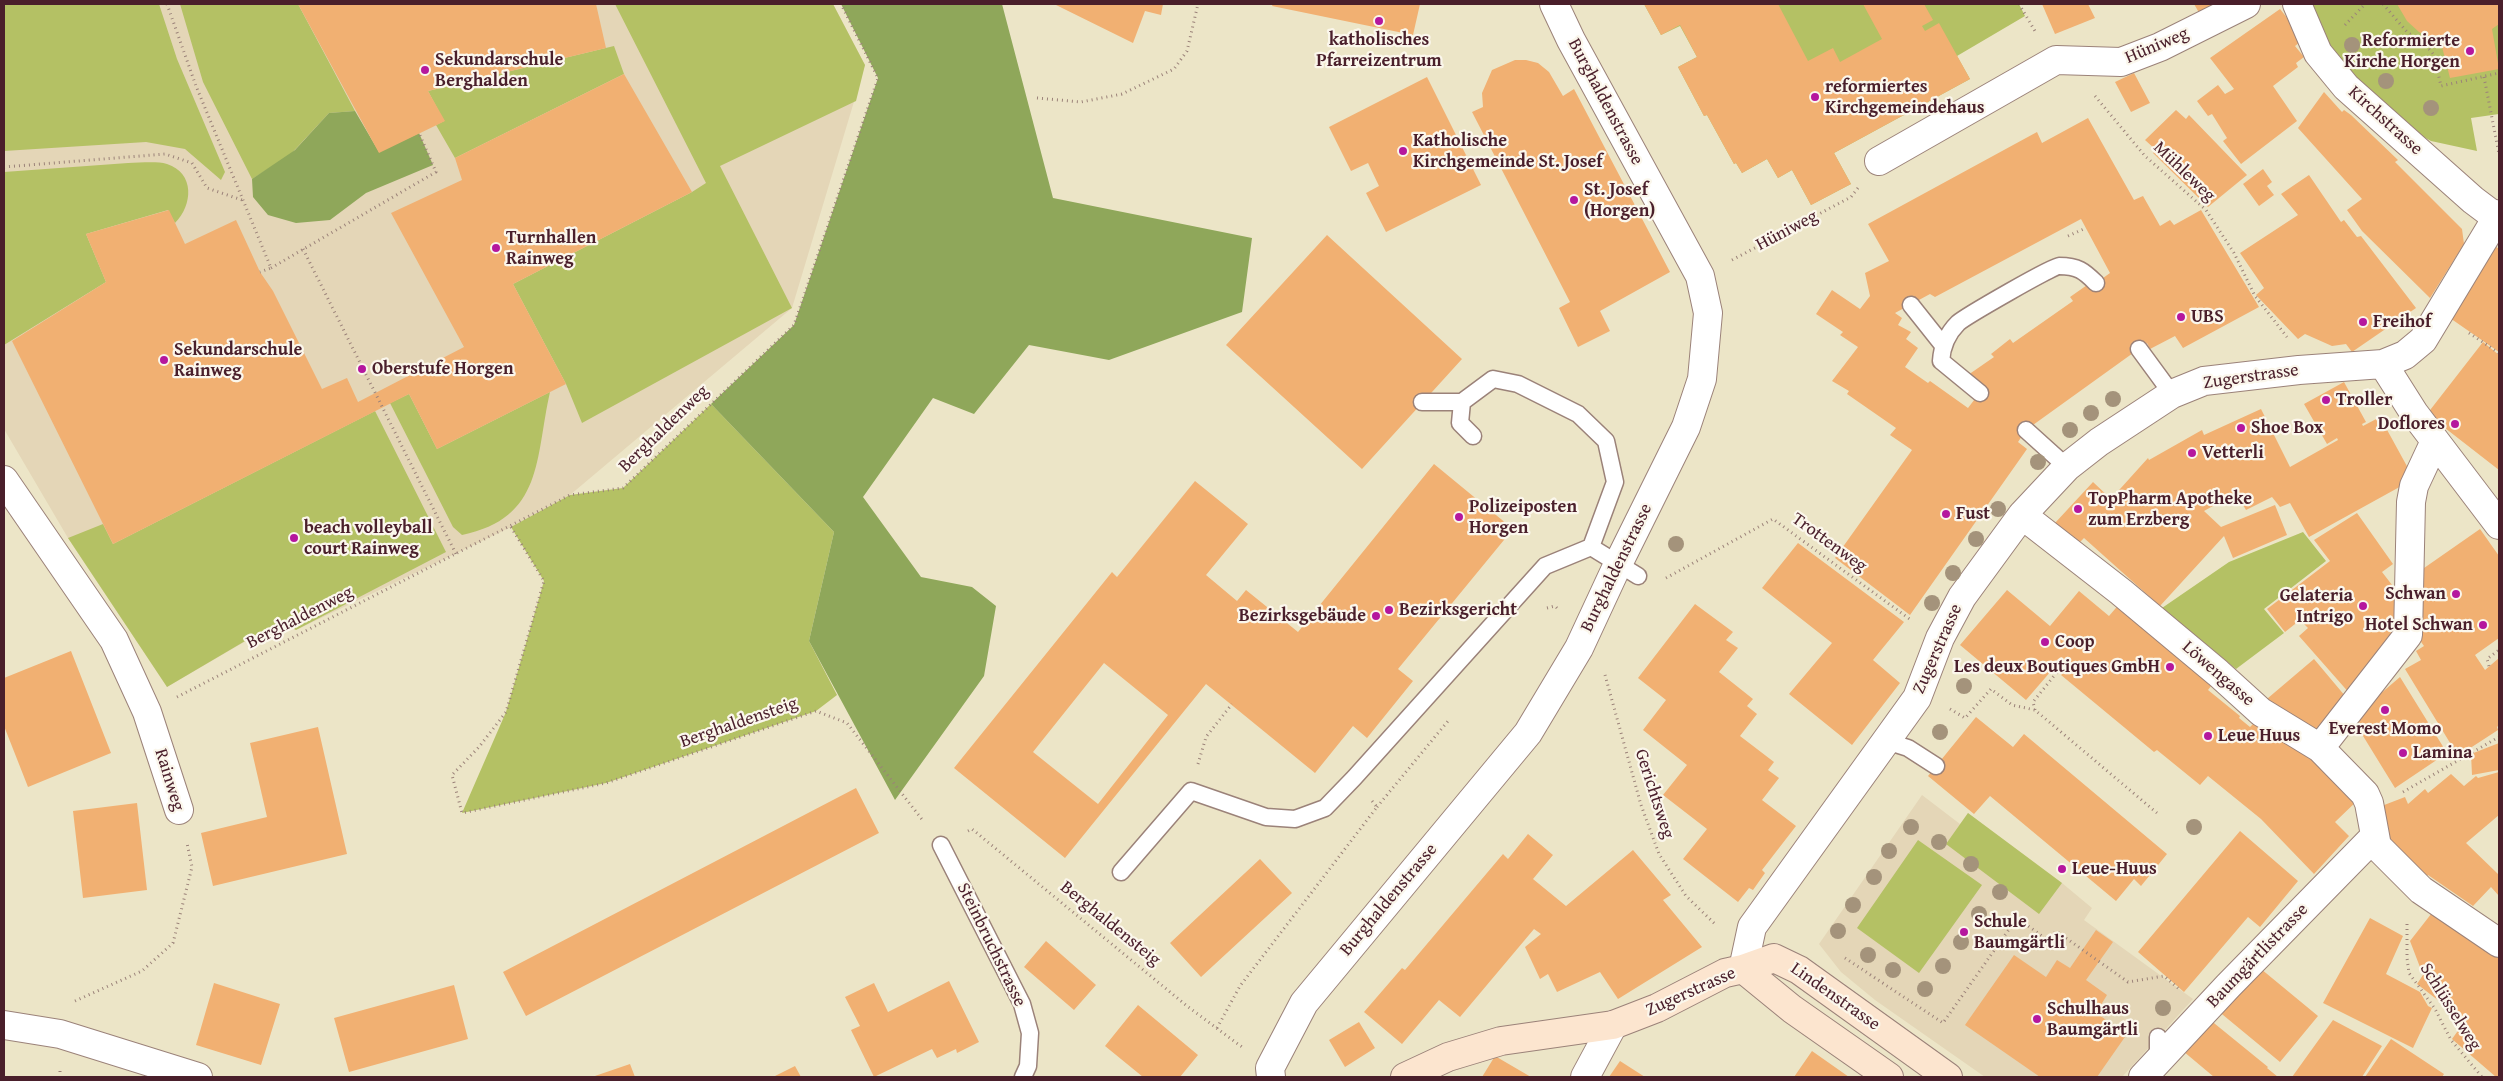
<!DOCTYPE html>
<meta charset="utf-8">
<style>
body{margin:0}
#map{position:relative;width:2503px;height:1081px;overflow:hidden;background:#ece5c7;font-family:"Gentium Book Plus",serif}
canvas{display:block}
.frame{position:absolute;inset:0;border:5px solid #4a1f2b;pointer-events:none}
</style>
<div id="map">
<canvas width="2503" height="1081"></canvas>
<div class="frame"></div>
</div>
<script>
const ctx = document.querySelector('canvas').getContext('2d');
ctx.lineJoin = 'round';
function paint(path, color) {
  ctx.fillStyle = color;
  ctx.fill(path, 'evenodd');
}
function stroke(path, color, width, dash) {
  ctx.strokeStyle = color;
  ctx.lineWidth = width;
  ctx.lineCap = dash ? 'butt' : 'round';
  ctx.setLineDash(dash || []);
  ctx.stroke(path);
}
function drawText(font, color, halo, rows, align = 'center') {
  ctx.font = font + ' "Gentium Book Plus",serif';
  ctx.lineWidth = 4.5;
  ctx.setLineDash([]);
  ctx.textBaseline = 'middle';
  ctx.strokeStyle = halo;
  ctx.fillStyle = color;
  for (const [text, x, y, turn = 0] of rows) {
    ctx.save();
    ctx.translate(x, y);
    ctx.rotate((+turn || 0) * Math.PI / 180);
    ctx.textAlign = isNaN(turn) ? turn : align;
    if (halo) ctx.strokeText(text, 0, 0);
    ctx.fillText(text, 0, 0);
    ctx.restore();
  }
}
const built = new Path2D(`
 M4 4H833L865 65 792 308 570 495 511 527 296 630 283 623 258 634 167 687 68 538 4 429Z
 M1922 795 1960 824 1968 813 2062 883 2092 908 2084 920 2193 999 2122 1077H1985L1875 1000 1841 972 1819 944Z`);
const green = new Path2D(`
 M7 4H159L177 59 225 172 221 180 185 149 146 142 4 151V6Z
 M180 4H298L355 111 329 113 290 155 252 179 203 82Z
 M615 4H833L865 65 856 101 720 166 792 308 582 423 566 384 513 284 692 192 706 183Z
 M1644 4H2019L2025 16 1957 56 1970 79 1834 153 1851 184 1811 205 1792 170 1778 178 1767 159 1742 173 1736 163 1734 164 1707 115 1704 116 1678 67 1697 57 1680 26 1661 35Z
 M2309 4H2499V114L2471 118 2477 151 2431 141 2402 125 2337 61Z
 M614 46 624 74 455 158 436 125 444 121 428 91Z
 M128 163C140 163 156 161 167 164 195 173 193 205 175 223L168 210 86 234 106 282 4 345V172Z
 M550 392C535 458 544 518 462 535L453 527 390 403 409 394 437 449Z
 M711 404 834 532 809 641 837 695 816 711 606 783 462 813 506 712 544 581 511 527 570 495 623 488Z
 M375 411 446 552 296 630 283 623 257 634 167 687 68 538 103 524 113 544Z
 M2303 532 2326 561 2264 609 2284 633 2236 669 2162 608 2229 562Z
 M1968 813 2062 883 2039 914 1946 844Z
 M1918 840 1982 885 1919 973 1857 928Z`);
const forest = new Path2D(`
 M841 4H1002L1053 198 1252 238 1242 312 1109 360 1029 345 974 414 933 398 863 497 921 577 972 587 996 606 984 676 895 800 809 641 834 532 711 404 794 325 878 78Z
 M355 111 379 152 419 133 433 165 366 193 330 220 296 223 268 215 253 197 252 179 295 150 329 113Z`);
const building = new Path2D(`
 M298 4H596L606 48 428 91 445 121 379 153Z
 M1054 4H1163L1161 15 1145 11 1133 43Z
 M1273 4H1420L1413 35 1272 6Z
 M1644 4H1778L1808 61 1833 48 1840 62 1882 39 1863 4H1924L1933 20 1922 26 1925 31 1939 23 1970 79 1834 153 1851 184 1811 205 1792 170 1778 178 1767 159 1742 173 1736 163 1734 164 1707 115 1704 116 1678 67 1697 57 1680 25 1661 35Z
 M2042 4H2088L2095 18 2055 34Z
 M2194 4H2222L2201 16Z
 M2397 4H2499V24L2492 29 2499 69 2450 78 2440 39 2428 37 2419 32 2407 21Z
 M2280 9 2304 39 2295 46 2304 57 2296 63 2298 67 2273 86 2297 121 2241 164 2223 141 2227 138 2212 114 2208 116 2197 101 2218 85 2225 94 2234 89 2210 58Z
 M1515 60H1526L1538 63 1549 72 1563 96 1574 89 1670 272 1600 311 1610 331 1578 347 1559 308 1570 302 1472 112 1483 107 1482 93 1492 70Z
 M2134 73 2150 103 2131 112 2115 82Z
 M624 74 692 192 513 284 566 384 437 449 409 394 113 544 12 341 106 282 86 234 169 210 185 244 236 220 260 272 273 291 322 389 347 378 358 402 464 347 391 213 462 180 455 158Z
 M1427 77 1481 185 1386 232 1366 193 1379 186 1368 163 1351 171 1329 127Z
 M2324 92 2342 112 2344 110 2351 115 2398 160 2395 162 2462 229 2464 244 2430 298 2362 231 2347 210 2362 199 2298 128Z
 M2176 110 2186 119 2189 115 2247 175 2208 207 2153 153 2156 150 2145 140Z
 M2088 118 2134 200 2143 196 2160 226 2170 220 2174 225 2201 210 2259 307 2183 348 2175 336 2150 349 2147 343 2026 430 2018 442 2027 449 1910 615 1835 558 1912 450 1890 435 1896 428 1847 394 1849 391 1832 381 1858 347 1840 335 1843 332 1816 314 1832 290 1860 309 1870 296 1865 273 1889 261 1868 224 2037 132 2042 143ZM2081 219 2110 273 2092 286 2090 283 2070 297 2073 301 2013 343 2010 339 1991 354 1994 357 1968 375 1984 387 1968 408 1930 381 1928 383 1905 367 1918 348 1906 339 1911 332 1898 325 1902 318 1895 313 1930 294 1935 297Z
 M2263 169 2272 182 2267 186 2274 195 2259 206 2243 184Z
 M2309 175 2341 222 2344 220 2357 237 2361 236 2416 308 2352 352 2346 344 2332 346 2305 334 2298 339 2256 295 2264 288 2240 253 2298 215 2281 194Z
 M1327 235 1462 359 1362 469 1226 345Z
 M2495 246 2499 249V352L2447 316Z
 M2483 342 2499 355V470L2427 414Z
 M2344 382 2366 422 2362 424 2363 426 2380 417 2414 479 2309 537 2290 503 2280 507 2272 497 2246 510 2236 493 2204 511 2221 527 2275 505 2287 535 2233 558 2224 536 2160 606 2084 538 2078 544 2055 523 2093 482 2111 499 2148 458 2149 460 2202 430 2204 435 2261 409 2290 467 2338 440 2337 438 2327 444 2304 404Z
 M1434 464 1513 529 1398 669 1413 681 1367 738 1353 726 1315 773 1206 684 1065 858 954 768 1112 572 1117 577 1195 481 1248 524 1206 575 1237 601 1246 590 1298 632ZM1104 663 1168 715 1098 804 1033 752Z
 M2357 513 2393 564 2382 572 2406 603 2401 629 2351 695 2299 636 2308 628 2300 620 2285 632 2267 609 2330 561 2314 540Z
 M2480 529 2499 556V638L2475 655 2485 670 2499 658V725L2497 727 2498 730 2458 756 2405 669 2421 660 2416 651 2424 646 2404 618V582Z
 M1798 543 1904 622 1873 660 1900 683 1852 745 1789 694 1832 643 1762 588Z
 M2007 590 2050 626 2079 591 2109 616 2121 602 2215 681 2208 690 2240 716 2239 718 2250 727 2259 718 2303 745 2360 798 2335 822 2349 836 2314 874 2261 819 2208 776 2200 785 2157 750 2154 752 2061 675 2066 669 2058 663 2026 700 1960 645Z
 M1695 604 1733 632 1726 640 1738 648 1719 672 1753 699 1747 706 1757 714 1740 736 1774 762 1768 770 1779 778 1762 800 1796 826 1762 870 1765 873 1753 890 1749 888 1738 902 1683 859 1707 829 1663 795 1687 765 1643 730 1666 700 1638 678Z
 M71 651 111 753 28 787 4 726V678Z
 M2314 659 2351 703 2310 738 2261 704Z
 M2400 677 2447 753 2395 788 2352 718Z
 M1976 717 2013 747 2024 734 2167 854 2141 886 2134 879 2116 901 1990 796 1974 814 1928 776Z
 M318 727 347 854 213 886 201 833 267 817 250 743Z
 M2499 743V770L2472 775 2471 754Z
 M2499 772V815L2466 843 2499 875V896L2491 887 2473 906 2428 875 2426 877 2384 835 2379 807 2405 797 2408 804 2425 789 2428 793 2451 774 2464 786 2476 776 2478 778Z
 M856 788 879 833 526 1016 503 972Z
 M137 803 147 890 83 898 73 811Z
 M2240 831 2298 881 2260 927 2248 917 2184 992 2138 952Z
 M1528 834 1553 855 1533 879 1566 906 1633 850 1671 895 1663 900 1702 947 1618 999 1600 972 1557 992 1548 974 1540 979 1525 947 1541 934 1534 929 1460 1017 1439 1000 1402 1044 1364 1012 1402 968 1405 970 1503 854 1508 859Z
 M1260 859 1292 893 1201 977 1170 943Z
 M2435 909 2499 959V1077H2496L2452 1039 2465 1021 2417 984 2423 975 2410 941Z
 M2370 918 2403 936 2386 974 2420 992 2428 1006 2432 1008 2413 1048 2323 1003Z
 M2096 930 2113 942 2086 980 2107 995 2096 1013 2127 1034 2097 1077H2040L1965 1025 2014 955 2046 977 2057 960 2070 968Z
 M1046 941 1096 985 1074 1010 1024 967Z
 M2255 964 2318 1016 2280 1062 2217 1010Z
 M949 981 979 1042 957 1053 956 1049 937 1058 932 1049 874 1077 851 1030 860 1026 845 997 874 983 888 1012Z
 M214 983 280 1004 261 1065 196 1045Z
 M454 985 468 1039 349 1072 334 1018Z
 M1138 1005 1198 1055 1180 1077H1143L1105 1046Z
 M2209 1019 2268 1067 2267 1068 2278 1077H2214L2183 1051Z
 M2333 1020 2382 1046 2362 1077H2292Z
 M1359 1022 1375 1048 1345 1067 1329 1040Z
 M2391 1039 2444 1074 2442 1077H2365Z
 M1812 1051 1849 1077H1794Z
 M1495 1056 1531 1077H1482Z
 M1620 1061 1645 1077H1609Z
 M630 1064 635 1077H592Z
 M795 1066 801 1077H773Z`);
const path = new Path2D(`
 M167 4 196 86 271 268 260 272
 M2019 4 2035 31
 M2383 4 2407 32 2424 43 2434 55 2441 86 2499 73
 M2345 25 2365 4
 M2484 77 2499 154
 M2095 96 2145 156 2206 210 2234 253 2255 296 2287 337
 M1037 98 1081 102 1122 94 1174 69 1187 51 1198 4
 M4 167 165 154 192 163 207 188 242 200
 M2068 236 2086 228
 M303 249 456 554
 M1732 260 1851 197 1858 188
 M271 268 436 172 419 133
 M2469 333 2499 353
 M511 527 544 581 506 712 479 747 452 775 462 813 606 783 816 711 847 723 924 822
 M1666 578 1773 519 1911 620
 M1547 608 1555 606 1559 610
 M2489 666 2487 659 2499 650
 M1605 675 1641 805 1659 854 1686 896 1716 925
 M177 697 570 495 623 488 794 325 878 78 841 4
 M1950 709 1965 718 1991 689 2012 705 2035 710 2157 813
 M2035 710 2033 702 2062 666
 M1198 764 1206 737 1232 704
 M2403 792 2499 737
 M1377 807 1448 721
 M968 831 972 829 1187 1006 1242 1047
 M2407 924V958L2409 973 2435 1009 2451 1040 2482 1077
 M1845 958 1943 1023 2017 918 2049 941 2056 931 2128 982 2164 976 2179 989
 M75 1001 142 971 173 943 192 867 187 843
 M1217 1028 1240 986 1377 807 1372 801
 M60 1077V1069`);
const service = new Path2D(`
 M1911 305 1942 344
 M2139 349 2172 394
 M1980 393 1941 361C1942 346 1947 334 1958 323 1966 316 2053 266 2059 266 2078 266 2084 271 2096 283
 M1422 402H1462
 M2026 430 2067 467
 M1473 436 1460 423 1462 402 1493 379 1518 384 1578 414 1606 441 1615 482 1591 547 1638 576
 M1886 741 1908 748 1936 766
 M941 845 1022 1004 1030 1033 1028 1066 1023 1077
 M1121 872 1191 791 1266 817 1295 819 1325 808 1354 778 1545 566 1591 547
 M2158 1062V1037`);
const minor = new Path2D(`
 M2297 4 2318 53 2346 87 2473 200 2497 218
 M1879 161 2056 60 2121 62 2160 47 2246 4
 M2383 364 2414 413 2499 525
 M4 480 114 640 147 712 179 810
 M2022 515 2121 592 2218 673 2261 712 2320 748 2365 794 2369 803 2377 846 2421 890 2499 943
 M2320 748 2408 635 2411 502 2414 486 2435 441
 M1743 969 1752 927 1917 698 1940 638 1962 597 2022 515 2067 467 2099 442 2172 394 2204 381 2299 370 2383 364 2405 355 2423 340 2499 214
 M4 1025 60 1034 198 1077
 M1271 1077 1270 1068 1304 1003 1528 733 1579 648 1618 564 1686 427 1702 379 1708 313 1700 276 1571 40 1554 4
 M1585 1077 1613 1025
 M2143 1077 2228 986 2374 837`);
const secondary = new Path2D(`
 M1743 969 1792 1009 1889 1077
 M1405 1077 1448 1057 1501 1041 1613 1025 1657 1008 1725 973 1743 969 1774 958 1799 970 1948 1077`);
const trees = [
 [2352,45],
 [2386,81],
 [2431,108],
 [2113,399],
 [2091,413],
 [2070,430],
 [2038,462],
 [1998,509],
 [1976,539],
 [1676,544],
 [1953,573],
 [1932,603],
 [1964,686],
 [1940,732],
 [1911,827],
 [2194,827],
 [1939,842],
 [1889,851],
 [1971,864],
 [1874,877],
 [2000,892],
 [1853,905],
 [1979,914],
 [1838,931],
 [1961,942],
 [1868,955],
 [1943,966],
 [1893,970],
 [1925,989],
 [2163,1008]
];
const markers = [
 [1379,21,5,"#b5179e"],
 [2470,51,5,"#b5179e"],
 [425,70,5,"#b5179e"],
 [1815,97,5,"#b5179e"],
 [1403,151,5,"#b5179e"],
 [1574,200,5,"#b5179e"],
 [496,248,5,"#b5179e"],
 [2181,317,5,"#b5179e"],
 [2363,322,5,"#b5179e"],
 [164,360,5,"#b5179e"],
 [362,369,5,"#b5179e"],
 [2326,400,5,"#b5179e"],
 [2455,424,5,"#b5179e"],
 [2241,428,5,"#b5179e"],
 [2192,453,5,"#b5179e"],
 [2078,509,5,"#b5179e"],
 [1946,514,5,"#b5179e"],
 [1459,517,5,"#b5179e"],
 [294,538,5,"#b5179e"],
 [2456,594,5,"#b5179e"],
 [2363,606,5,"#b5179e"],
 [1389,610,5,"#b5179e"],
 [1376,616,5,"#b5179e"],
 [2483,625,5,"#b5179e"],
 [2045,642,5,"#b5179e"],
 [2170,667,5,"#b5179e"],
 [2385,710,5,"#b5179e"],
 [2208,736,5,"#b5179e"],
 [2403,753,5,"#b5179e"],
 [2062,869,5,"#b5179e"],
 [1964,932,5,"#b5179e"],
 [2037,1019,5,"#b5179e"]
];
const poiNames = [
 ["katholisches",1379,40,"center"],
 ["Pfarreizentrum",1379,61,"center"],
 ["Reformierte",2460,41,"right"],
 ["Kirche Horgen",2460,62,"right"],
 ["Sekundarschule",435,60],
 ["Berghalden",435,81],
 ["reformiertes",1825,87],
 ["Kirchgemeindehaus",1825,108],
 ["Katholische",1413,141],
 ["Kirchgemeinde St. Josef",1413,162],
 ["St. Josef",1584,190],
 ["(Horgen)",1584,211],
 ["Turnhallen",506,238],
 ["Rainweg",506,259],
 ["UBS",2191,317],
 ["Freihof",2373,322],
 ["Sekundarschule",174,350],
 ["Rainweg",174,371],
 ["Oberstufe Horgen",372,369],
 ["Troller",2336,400],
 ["Doflores",2445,424,"right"],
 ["Shoe Box",2251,428],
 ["Vetterli",2202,453],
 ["TopPharm Apotheke",2088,499],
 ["zum Erzberg",2088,520],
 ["Polizeiposten",1469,507],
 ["Horgen",1469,528],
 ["Fust",1956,514],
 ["beach volleyball",304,528],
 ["court Rainweg",304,549],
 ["Schwan",2446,594,"right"],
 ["Gelateria",2353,596,"right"],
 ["Intrigo",2353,617,"right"],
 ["Bezirksgericht",1399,610],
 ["Bezirksgebäude",1366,616,"right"],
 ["Hotel Schwan",2473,625,"right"],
 ["Coop",2055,642],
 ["Les deux Boutiques GmbH",2160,667,"right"],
 ["Everest Momo",2385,729,"center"],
 ["Leue Huus",2218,736],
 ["Lamina",2413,753],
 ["Leue-Huus",2072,869],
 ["Schule",1974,922],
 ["Baumgärtli",1974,943],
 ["Schulhaus",2047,1009],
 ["Baumgärtli",2047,1030]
];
const streetNames = [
 ["Hüniweg",2157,46,-23],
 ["Burghaldenstrasse",1605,102,62],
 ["Kirchstrasse",2385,121,42],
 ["Mühleweg",2184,172,44],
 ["Hüniweg",1787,231,-28],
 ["Zugerstrasse",2251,377,-8],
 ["Berghaldenweg",664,429,-44],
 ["Trottenweg",1829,543,36],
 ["Burghaldenstrasse",1617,568,-64],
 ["Berghaldenweg",300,618,-27],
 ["Zugerstrasse",1938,649,-66],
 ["Löwengasse",2218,674,41],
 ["Berghaldensteig",739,723,-19],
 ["Rainweg",169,780,73],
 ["Gerichtsweg",1654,794,72],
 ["Burghaldenstrasse",1389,900,-50],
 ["Berghaldensteig",1110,924,39],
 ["Steinbruchstrasse",991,945,64],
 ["Baumgärtlistrasse",2258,956,-46],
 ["Zugerstrasse",1691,992,-24],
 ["Lindenstrasse",1835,997,35],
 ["Schlüsselweg",2450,1007,58]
];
paint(built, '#e4d6b7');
paint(green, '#b4c164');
paint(forest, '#8fa75a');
paint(building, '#f1b072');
stroke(service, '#9b8279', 19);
stroke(minor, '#9b8279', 30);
stroke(secondary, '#9b8279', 30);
stroke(path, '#9b8279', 3, [1, 4]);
stroke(service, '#fff', 16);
stroke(minor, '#fff', 28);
stroke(secondary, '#fce5cf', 28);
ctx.fillStyle = '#a4937b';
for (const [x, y] of trees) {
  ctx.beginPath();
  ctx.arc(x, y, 8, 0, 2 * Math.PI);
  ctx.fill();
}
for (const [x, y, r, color] of markers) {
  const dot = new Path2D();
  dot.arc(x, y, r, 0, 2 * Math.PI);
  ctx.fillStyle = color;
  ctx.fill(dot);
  stroke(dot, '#fbf7ec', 2);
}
drawText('bold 18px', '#4a1f2b', '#fbf7ec', poiNames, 'left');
drawText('18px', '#4a1f2b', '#fbf7ec', streetNames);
</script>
